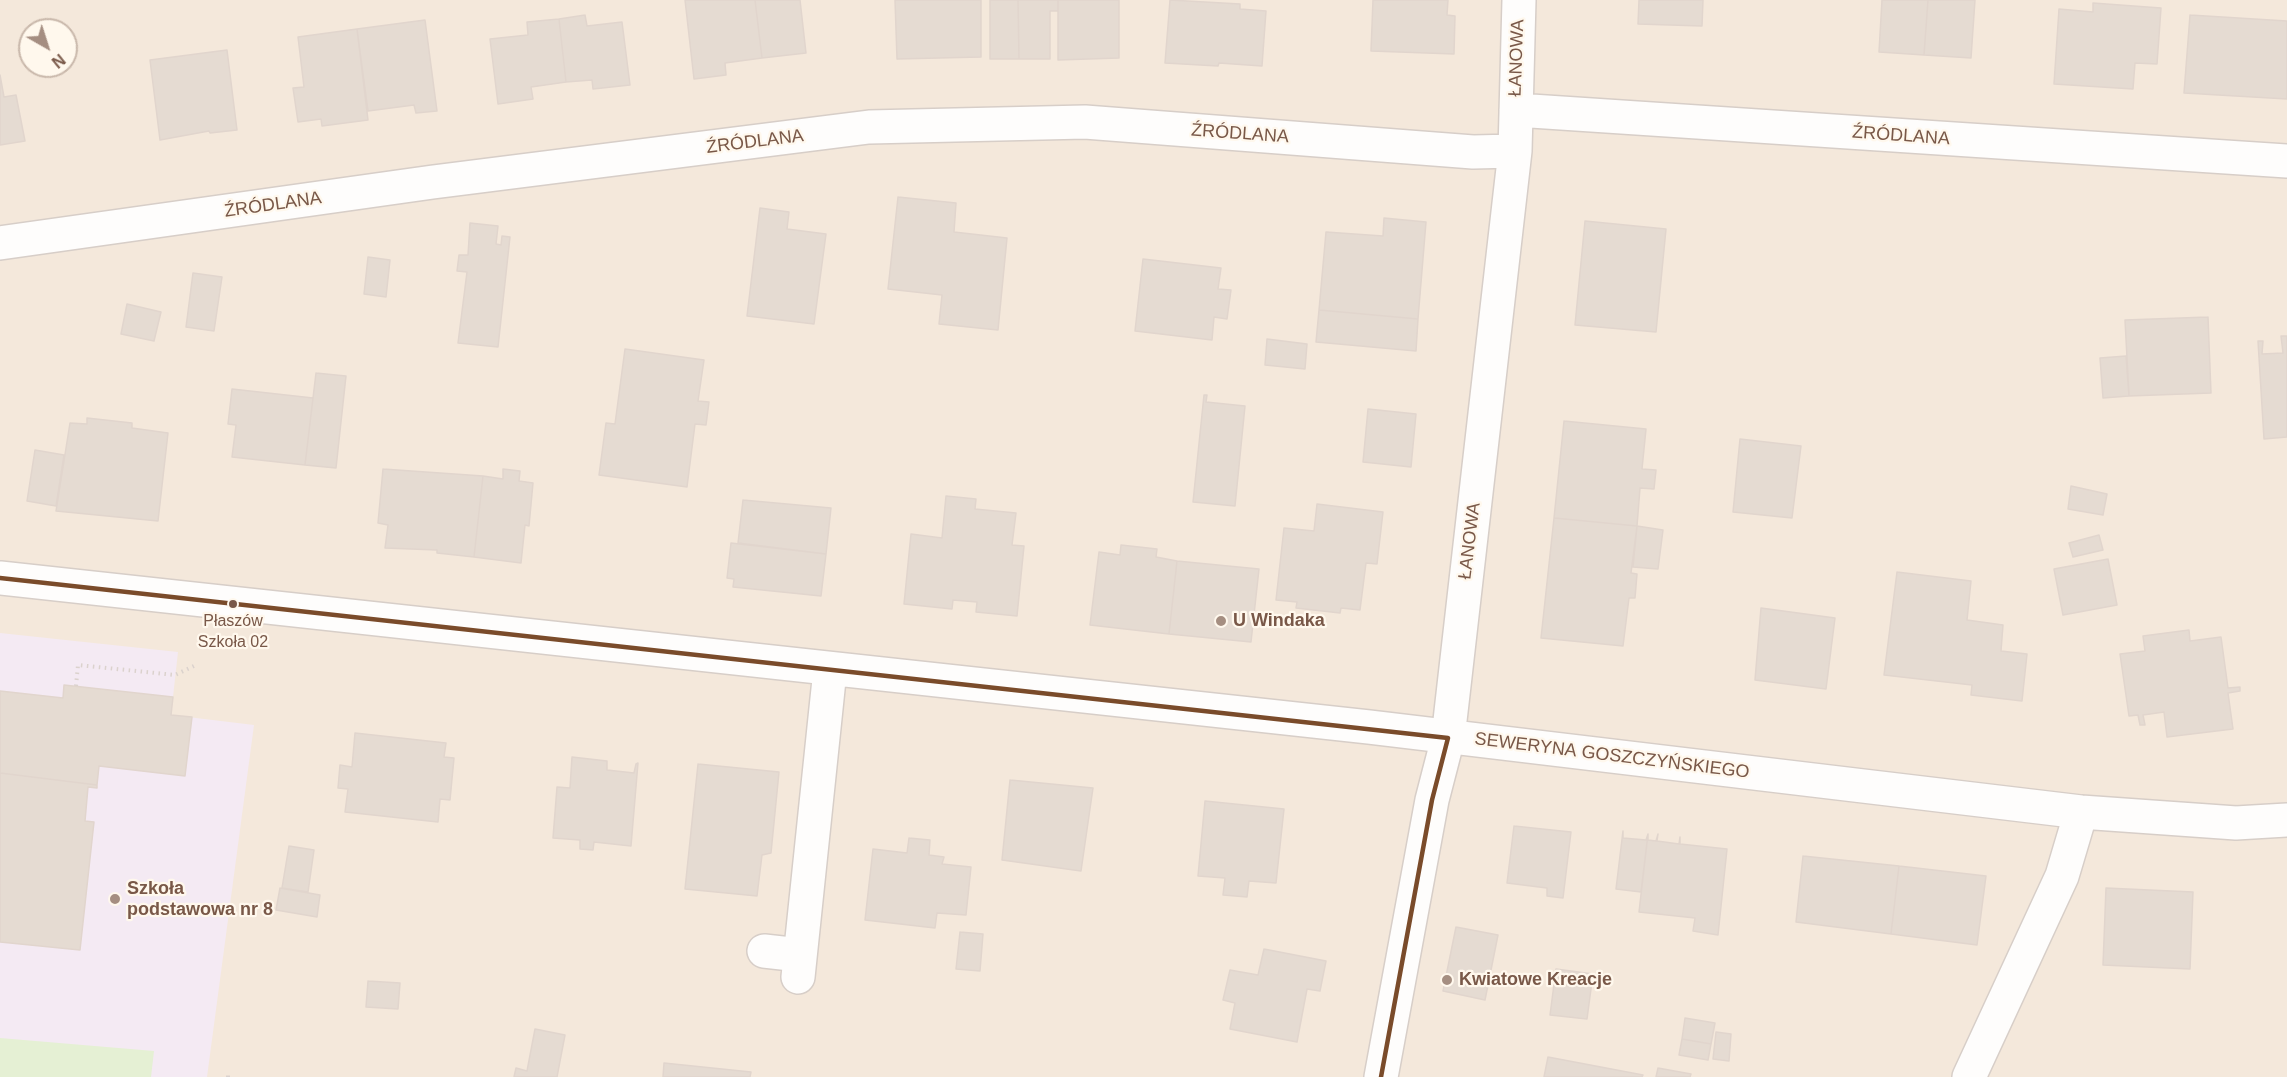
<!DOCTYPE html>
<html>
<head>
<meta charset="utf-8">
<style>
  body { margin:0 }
  #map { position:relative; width:2287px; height:1077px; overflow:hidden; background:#f8f3eb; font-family:Arial,sans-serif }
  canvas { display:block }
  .north { position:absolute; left:18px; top:18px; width:60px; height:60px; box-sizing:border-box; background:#fff8ed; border:2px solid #c9b8ab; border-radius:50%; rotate:141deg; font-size:16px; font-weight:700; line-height:24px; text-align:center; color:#795848 }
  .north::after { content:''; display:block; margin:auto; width:21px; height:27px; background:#a58e81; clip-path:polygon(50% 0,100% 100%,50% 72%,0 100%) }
</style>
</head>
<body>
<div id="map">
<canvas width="2287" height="1077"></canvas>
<div class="north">N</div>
</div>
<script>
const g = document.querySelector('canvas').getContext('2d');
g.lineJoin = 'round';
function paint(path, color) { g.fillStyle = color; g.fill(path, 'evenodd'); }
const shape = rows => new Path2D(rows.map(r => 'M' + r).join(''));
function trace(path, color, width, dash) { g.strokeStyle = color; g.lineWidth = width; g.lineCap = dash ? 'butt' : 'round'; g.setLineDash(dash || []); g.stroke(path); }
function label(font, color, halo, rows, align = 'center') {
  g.font = font + ' Arial,sans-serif'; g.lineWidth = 4.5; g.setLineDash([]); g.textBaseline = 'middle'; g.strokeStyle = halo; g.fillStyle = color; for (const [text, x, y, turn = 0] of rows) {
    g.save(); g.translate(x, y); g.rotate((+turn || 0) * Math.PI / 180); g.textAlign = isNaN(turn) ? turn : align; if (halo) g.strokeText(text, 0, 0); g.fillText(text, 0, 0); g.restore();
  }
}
paint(shape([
  [0,0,2287,0,2287,1077,0,1077],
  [30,30,66,30,66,66,30,66]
]), '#f4e8db');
paint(shape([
  [0,633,178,652,171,715,254,725,207,1077,0,1077]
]), '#f4eaf3');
paint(shape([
  [0,1038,154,1051,151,1077,0,1077]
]), '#e5f0d4');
const building = shape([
  [685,0,755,0,762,58,725,63,726,75,694,79,685,0],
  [755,0,800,0,806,53,762,58,755,0],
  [895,0,981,0,981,57,897,59,895,0],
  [990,0,1018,0,1019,59,990,59,990,0],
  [1018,0,1058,0,1058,11,1050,11,1050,59,1019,59,1018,0],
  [1058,0,1119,0,1119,58,1058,60,1058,0],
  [1170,0,1240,4,1240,9,1266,11,1262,66,1219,63,1218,66,1165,63,1170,0],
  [1373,0,1448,0,1447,15,1455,16,1454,54,1371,51,1373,0],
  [1639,0,1703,0,1702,26,1638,24,1639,0],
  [1882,0,1928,0,1924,55,1879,52,1882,0],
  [1928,0,1975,0,1971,58,1924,55,1928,0],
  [2093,3,2161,8,2157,64,2135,63,2133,89,2054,84,2059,9,2093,12,2093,3],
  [585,15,587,26,622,22,630,85,593,89,592,80,566,82,559,19,585,15],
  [2190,15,2287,21,2287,99,2184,93,2190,15],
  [559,19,566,82,531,87,533,99,498,104,490,39,528,35,527,22,559,19],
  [425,20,437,111,416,113,414,105,368,111,357,29,425,20],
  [357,29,368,120,322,126,321,119,298,122,293,88,304,87,298,37,357,29],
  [227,50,237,130,210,133,209,131,160,140,150,60,227,50],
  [0,75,4,97,16,95,25,141,0,145,0,75],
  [898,197,956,203,954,232,1007,238,998,330,939,324,942,295,888,289,898,197],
  [760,208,789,212,787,229,826,234,814,324,747,316,760,208],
  [1384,218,1426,222,1418,319,1319,310,1326,232,1383,236,1384,218],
  [1585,221,1666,229,1656,332,1575,325,1585,221],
  [470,223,498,226,496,244,501,245,502,236,510,237,498,347,458,343,467,272,457,271,459,255,468,255,470,223],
  [368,257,390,260,386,297,364,294,368,257],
  [1143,259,1221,268,1218,289,1231,290,1227,319,1214,317,1212,340,1135,331,1143,259],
  [193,273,222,277,214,331,186,327,193,273],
  [127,304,161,312,154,341,121,334,127,304],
  [1319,310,1418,319,1416,351,1316,342,1319,310],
  [2208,317,2211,393,2129,396,2125,320,2208,317],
  [2281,336,2287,336,2287,437,2264,439,2258,341,2263,341,2262,354,2283,353,2281,336],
  [1267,339,1307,344,1305,369,1265,365,1267,339],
  [625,349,704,360,698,401,709,402,706,425,695,424,687,487,599,475,606,423,615,424,625,349],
  [2126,356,2129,396,2103,398,2100,358,2126,356],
  [316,373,346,376,336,468,305,465,316,373],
  [232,389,313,398,305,465,232,457,236,425,228,424,232,389],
  [1204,395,1207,395,1206,402,1245,406,1235,506,1193,502,1204,395],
  [1368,409,1416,414,1411,467,1363,462,1368,409],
  [87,418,132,423,132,428,168,433,158,521,56,511,70,423,87,424,87,418],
  [1564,421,1646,429,1642,469,1656,470,1654,489,1640,488,1637,526,1554,518,1564,421],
  [1740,439,1801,446,1792,518,1733,512,1740,439],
  [35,450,64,455,56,506,27,501,35,450],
  [383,469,483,476,474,557,437,553,437,550,385,548,388,525,378,523,383,469],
  [503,469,520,471,519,481,533,483,529,526,525,525,521,563,474,557,483,476,503,479,503,469],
  [2071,486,2107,494,2103,515,2068,509,2071,486],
  [946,496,976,499,975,509,1016,513,1012,545,1024,546,1017,616,976,612,977,602,953,600,952,609,904,604,911,534,942,538,946,496],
  [743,500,831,508,826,554,738,543,743,500],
  [1317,504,1383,512,1377,564,1366,563,1360,610,1341,608,1340,613,1296,608,1297,602,1276,600,1284,528,1314,531,1317,504],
  [1554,518,1637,526,1631,573,1637,574,1635,598,1629,598,1623,646,1541,638,1554,518],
  [1637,526,1663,530,1658,569,1633,567,1637,526],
  [2099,535,2103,550,2073,557,2069,543,2099,535],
  [731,543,826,554,821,596,733,587,734,579,727,578,731,543],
  [1121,545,1157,549,1156,557,1177,561,1169,634,1090,625,1099,552,1120,555,1121,545],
  [2108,559,2117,605,2063,615,2054,569,2108,559],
  [1177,561,1259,569,1251,642,1169,634,1177,561],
  [1897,572,1971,581,1967,620,2003,625,2001,651,2027,654,2022,701,1971,695,1972,685,1884,675,1897,572],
  [1761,608,1835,618,1826,689,1755,680,1761,608],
  [2189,630,2190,641,2221,637,2228,688,2240,687,2240,691,2228,693,2233,729,2167,737,2164,712,2143,715,2145,725,2140,725,2138,715,2129,716,2120,654,2145,651,2143,636,2189,630],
  [64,685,173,697,171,715,192,717,185,776,99,766,97,785,0,773,0,691,63,698,64,685],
  [355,733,446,743,444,757,454,758,450,800,440,799,438,822,345,812,348,789,338,788,340,765,352,767,355,733],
  [572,757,607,761,607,770,634,773,636,764,638,763,631,846,594,842,593,850,580,849,580,840,553,838,557,787,570,788,572,757],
  [698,764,779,772,771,853,762,855,757,896,685,889,698,764],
  [0,773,97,785,97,788,88,787,85,821,94,822,80,950,0,942,0,773],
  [1010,780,1093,788,1081,871,1002,860,1010,780],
  [1205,801,1284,809,1276,883,1249,881,1247,897,1223,895,1225,878,1198,876,1205,801],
  [1514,826,1571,832,1563,898,1547,896,1547,888,1507,883,1514,826],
  [1623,831,1623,838,1646,840,1648,834,1641,892,1616,889,1623,831],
  [1648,834,1648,840,1656,841,1658,834,1657,841,1679,844,1680,837,1680,844,1727,849,1718,935,1693,931,1695,918,1639,912,1648,834],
  [909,838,930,840,929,855,944,857,942,864,971,867,966,915,937,913,935,928,865,920,873,849,907,853,909,838],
  [289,846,314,850,308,892,282,888,289,846],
  [1803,856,1899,866,1891,934,1796,922,1803,856],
  [1899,866,1986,876,1977,945,1891,934,1899,866],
  [280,888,320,895,317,917,276,910,280,888],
  [2106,888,2193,892,2190,969,2103,965,2106,888],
  [1456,927,1498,935,1485,1000,1443,991,1456,927],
  [960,932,983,934,980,971,956,969,960,932],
  [1264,949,1326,961,1320,991,1307,989,1297,1042,1230,1029,1235,1003,1223,1000,1230,970,1258,975,1264,949],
  [1556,969,1593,974,1587,1019,1550,1015,1556,969],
  [368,981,400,983,398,1009,366,1007,368,981],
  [1685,1018,1715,1023,1711,1044,1682,1039,1685,1018],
  [535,1029,565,1035,557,1077,514,1077,516,1068,527,1071,535,1029],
  [1716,1032,1731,1034,1729,1061,1713,1059,1716,1032],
  [1682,1039,1711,1044,1708,1060,1679,1055,1682,1039],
  [1548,1057,1643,1075,1642,1077,1544,1077,1548,1057],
  [664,1063,751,1072,750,1077,663,1077,664,1063],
  [1658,1068,1691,1074,1690,1077,1656,1077,1658,1068]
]);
paint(building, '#e5dbd2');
trace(building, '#e1d5cd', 1.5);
const minor = shape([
  [1516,110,2287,161],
  [0,243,433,182,869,127,1085,122,1473,152,1515,151],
  [0,578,1369,727,2081,812,2236,823,2287,820],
  [764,951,800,955],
  [798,977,830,670],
  [1381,1077,1432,800,1448,738,1515,151,1519,0],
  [1969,1077,2062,876,2081,812]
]);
trace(minor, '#d7cec8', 36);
trace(shape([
  [76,686,78,665,175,675,196,665],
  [228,1077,228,1074]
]), '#dbd2cd', 4, [1.5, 4.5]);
trace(minor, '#fefdfc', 33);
trace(shape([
  [0,578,1448,738,1432,800,1381,1077]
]), '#7a4b2a', 4.5);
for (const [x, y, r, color] of [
  [233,604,5,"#795848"],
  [1221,621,6,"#a58e81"],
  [115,899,6,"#a58e81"],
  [1447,980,6,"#a58e81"]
]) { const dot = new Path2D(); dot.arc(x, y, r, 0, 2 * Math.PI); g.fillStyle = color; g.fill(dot); trace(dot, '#fff8ed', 2); }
label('16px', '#795848', '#fff8ed', [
  ["Płaszów",233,622],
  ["Szkoła 02",233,643]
]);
label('18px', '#795848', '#fff8ed', [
  ["ŁANOWA",1517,58,-88],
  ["ŹRÓDLANA",1240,134,4],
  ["ŹRÓDLANA",1901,136,4],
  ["ŹRÓDLANA",755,142,-7],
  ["ŹRÓDLANA",273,205,-8],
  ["ŁANOWA",1470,541,-83],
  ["SEWERYNA GOSZCZYŃSKIEGO",1612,756,7]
]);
label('bold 18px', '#795848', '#fff8ed', [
  ["U Windaka",1233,621],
  ["Szkoła",127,889],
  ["podstawowa nr 8",127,910],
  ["Kwiatowe Kreacje",1459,980]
], 'left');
</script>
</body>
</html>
